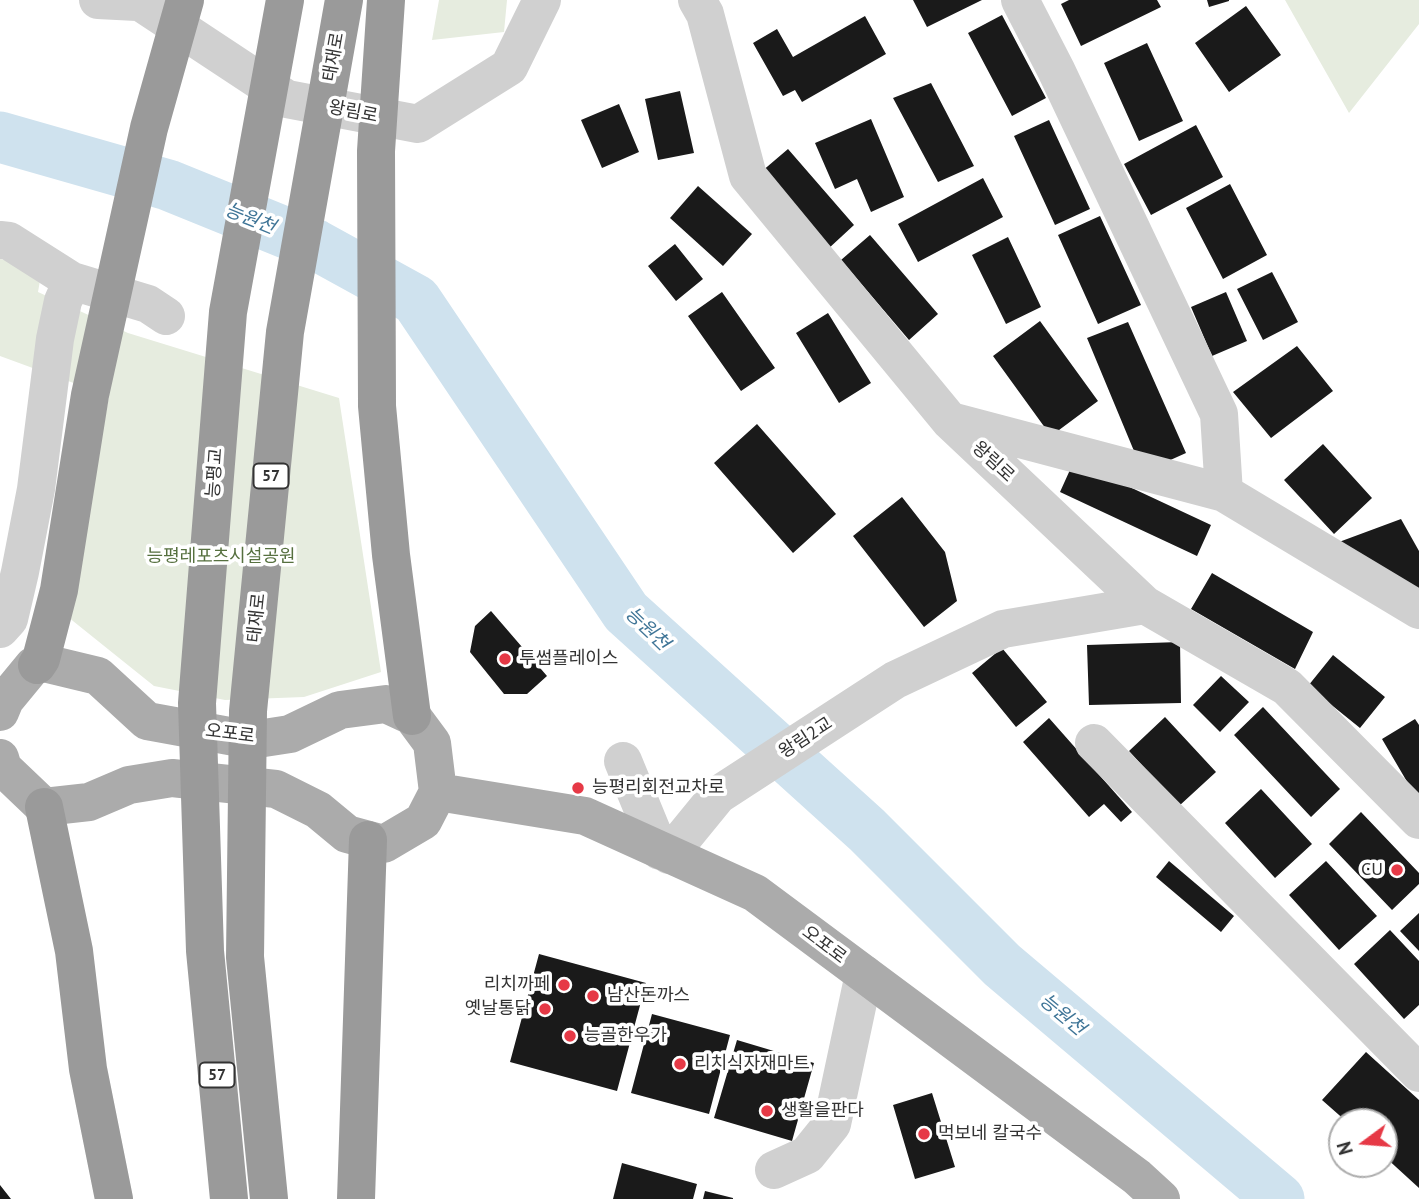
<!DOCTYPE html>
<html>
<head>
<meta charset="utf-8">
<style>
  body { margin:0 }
  #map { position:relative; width:1419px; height:1199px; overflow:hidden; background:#fff; font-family:"PT Sans",sans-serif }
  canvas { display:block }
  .north { position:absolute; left:1328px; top:1108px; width:70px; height:70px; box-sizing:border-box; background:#fff; border:2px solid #adadad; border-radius:50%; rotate:254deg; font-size:19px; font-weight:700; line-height:28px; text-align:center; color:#333 }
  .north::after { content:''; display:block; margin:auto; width:24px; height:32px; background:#e63946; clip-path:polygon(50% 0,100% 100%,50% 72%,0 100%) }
</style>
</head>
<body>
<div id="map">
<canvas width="1419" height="1199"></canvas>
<div class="north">N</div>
</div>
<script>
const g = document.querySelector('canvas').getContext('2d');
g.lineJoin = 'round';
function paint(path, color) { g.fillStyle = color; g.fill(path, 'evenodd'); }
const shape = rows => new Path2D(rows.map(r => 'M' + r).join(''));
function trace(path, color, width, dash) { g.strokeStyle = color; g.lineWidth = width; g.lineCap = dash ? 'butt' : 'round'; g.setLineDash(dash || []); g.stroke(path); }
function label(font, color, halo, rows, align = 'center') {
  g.font = font + ' "PT Sans","Noto Sans KR",sans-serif'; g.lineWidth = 7; g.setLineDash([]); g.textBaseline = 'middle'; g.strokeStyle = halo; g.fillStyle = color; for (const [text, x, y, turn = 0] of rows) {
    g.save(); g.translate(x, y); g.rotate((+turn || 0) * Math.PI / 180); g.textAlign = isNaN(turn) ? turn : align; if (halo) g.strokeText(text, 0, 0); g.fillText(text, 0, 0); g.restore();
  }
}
paint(shape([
  [439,0,507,0,504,32,432,40],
  [1285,0,1419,0,1419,24,1349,113],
  [0,259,42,269,38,292,128,333,339,398,381,672,304,697,225,700,154,686,68,617,109,396,0,356]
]), '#e6ecdf');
trace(shape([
  [0,137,168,185,316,245,416,300,626,612,867,830,1002,965,1279,1199]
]), '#cfe2ee', 51);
paint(shape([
  [913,0,982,0,927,27],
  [1069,0,1157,0,1161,7,1081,46,1061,4],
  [1207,0,1229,0,1229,1,1209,7],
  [1246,6,1281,55,1229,92,1195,43],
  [1002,15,1046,98,1012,116,968,33],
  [865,16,886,54,802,102,795,90,783,96,753,43,777,29,793,57],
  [1147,43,1183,121,1139,141,1104,63],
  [931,83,974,166,938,182,893,98],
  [680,91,694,153,658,160,645,99],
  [619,104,639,152,602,168,581,120],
  [871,119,904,197,871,212,857,179,835,189,815,143],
  [1049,120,1090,209,1055,225,1014,136],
  [1196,125,1223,177,1151,215,1124,164],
  [788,149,854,225,828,249,761,172],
  [983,178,1003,217,918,262,898,224],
  [1230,184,1267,255,1223,279,1186,208],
  [698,186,752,234,723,266,670,218],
  [1100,216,1141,305,1098,324,1058,235],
  [870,235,938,314,909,340,841,260],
  [1008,237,1041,307,1006,324,972,255],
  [675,244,703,279,676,301,648,266],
  [1272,272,1298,322,1263,340,1237,289],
  [722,292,775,368,741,391,688,316],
  [1226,292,1247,341,1212,356,1191,307],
  [828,313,871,383,839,403,796,333],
  [1040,321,1098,401,1051,436,993,356],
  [1128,322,1186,453,1157,466,1134,451,1087,338],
  [1297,346,1333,391,1271,438,1233,392],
  [757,424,836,514,793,553,714,463],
  [1323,444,1372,498,1334,534,1284,480],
  [1074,461,1211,525,1197,556,1060,492],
  [902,497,945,552,957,601,924,627,853,536],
  [1401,519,1419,551,1419,596,1339,542],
  [1212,573,1313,632,1295,669,1191,609],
  [491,611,547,676,527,694,504,694,470,652,475,626],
  [1180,642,1181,703,1089,705,1087,645],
  [1002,648,1047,702,1016,727,972,673],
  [1333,655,1385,697,1360,728,1308,686],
  [1221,676,1249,702,1220,732,1193,705],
  [1263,707,1340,789,1311,817,1234,735],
  [1165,717,1216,772,1179,806,1129,751],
  [1049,718,1132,812,1121,822,1104,804,1089,817,1023,742],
  [1415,719,1419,725,1419,795,1416,797,1382,739],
  [1261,789,1312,844,1275,878,1225,823],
  [1361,812,1419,873,1419,884,1392,910,1329,844],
  [1169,861,1234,916,1221,932,1156,877],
  [1326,861,1377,916,1339,950,1289,895],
  [1419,913,1419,951,1400,931],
  [1390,930,1419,961,1419,1005,1404,1019,1354,964],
  [539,954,646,983,617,1091,510,1062],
  [652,1014,730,1035,709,1114,631,1093],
  [737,1040,814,1063,792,1141,714,1118],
  [1366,1052,1419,1100,1419,1188,1384,1156,1384,1122,1347,1122,1322,1100],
  [932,1093,955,1167,915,1179,893,1105],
  [622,1163,697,1184,693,1199,613,1199],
  [0,1185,11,1199,0,1199],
  [705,1191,733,1198,733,1199,703,1199]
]), '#1a1a1a');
trace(shape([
  [98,0,137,2],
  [137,0,287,99,418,124,509,67,542,0],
  [697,0,705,14,748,176,950,421,1145,605,1287,687,1419,820],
  [1020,0,1056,70,1219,414,1224,493],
  [0,240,9,241,72,281],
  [955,422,1224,493,1419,610],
  [0,629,9,619,20,572,36,489,55,339,63,301,72,281,148,304,166,316],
  [1094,743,1419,1073],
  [623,761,660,851],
  [669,855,718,795,895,680,1003,629,1145,605],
  [774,1170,807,1155,832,1124,864,974]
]), '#d0d0d0', 38);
trace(shape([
  [0,712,5,700,33,666,44,663,98,676,147,721,251,740,290,734,340,710,386,704,412,716,432,743,438,792,423,821,384,844,347,834,318,810,276,789,172,778,129,785,89,802,44,807,3,768,0,758],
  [438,792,585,816,755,893,1137,1177,1161,1199]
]), '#ababab', 38);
trace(shape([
  [386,0,376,151,377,406,391,555,412,716],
  [37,665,41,659,59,590,90,395,149,128,185,0],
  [44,807,74,951,88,1069,114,1199],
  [229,1199,205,951,197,703,228,312,285,0],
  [269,1199,245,957,248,711,285,332,344,0],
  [356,1199,368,840]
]), '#9a9a9a', 38);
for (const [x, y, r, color] of [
  [505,659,7,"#e63946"],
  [578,788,7,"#e63946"],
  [1397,870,7,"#e63946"],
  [564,985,7,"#e63946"],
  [593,996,7,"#e63946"],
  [545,1009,7,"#e63946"],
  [570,1036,7,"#e63946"],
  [680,1064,7,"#e63946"],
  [767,1111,7,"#e63946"],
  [924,1134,7,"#e63946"]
]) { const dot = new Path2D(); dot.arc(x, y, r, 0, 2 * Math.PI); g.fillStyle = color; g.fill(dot); trace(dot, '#fff', 2.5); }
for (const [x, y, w] of [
  [271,476,35],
  [217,1075,35]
]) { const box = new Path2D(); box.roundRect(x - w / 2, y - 12.5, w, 25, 5); g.fillStyle = '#fff'; g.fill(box); trace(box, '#333', 2); }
label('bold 16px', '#333', null, [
  ["57",271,476],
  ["57",217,1075]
]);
label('18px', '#333', '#fff', [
  ["태재로",334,57,-80],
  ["왕림로",353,112,11],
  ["왕림로",993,462,43],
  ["능평교",215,473,-86],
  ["태재로",257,618,-84],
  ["오포로",230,734,7],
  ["왕림2교",806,738,-33],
  ["오포로",824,945,37]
]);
label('18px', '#56703f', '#fff', [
  ["능평레포츠시설공원",221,557]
]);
label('18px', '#333', '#fff', [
  ["투썸플레이스",519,659],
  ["능평리회전교차로",592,788],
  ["CU",1383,870,"right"],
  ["리치까페",550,985,"right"],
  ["남산돈까스",607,996],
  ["옛날통닭",531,1009,"right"],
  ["능골한우가",584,1036],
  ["리치식자재마트",694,1064],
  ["생활을판다",781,1111],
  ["먹보네 칼국수",938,1134]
], 'left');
label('italic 19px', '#3f7597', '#fff', [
  ["능원천",250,219,22],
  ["능원천",647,629,44],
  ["능원천",1062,1015,40]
]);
</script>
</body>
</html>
